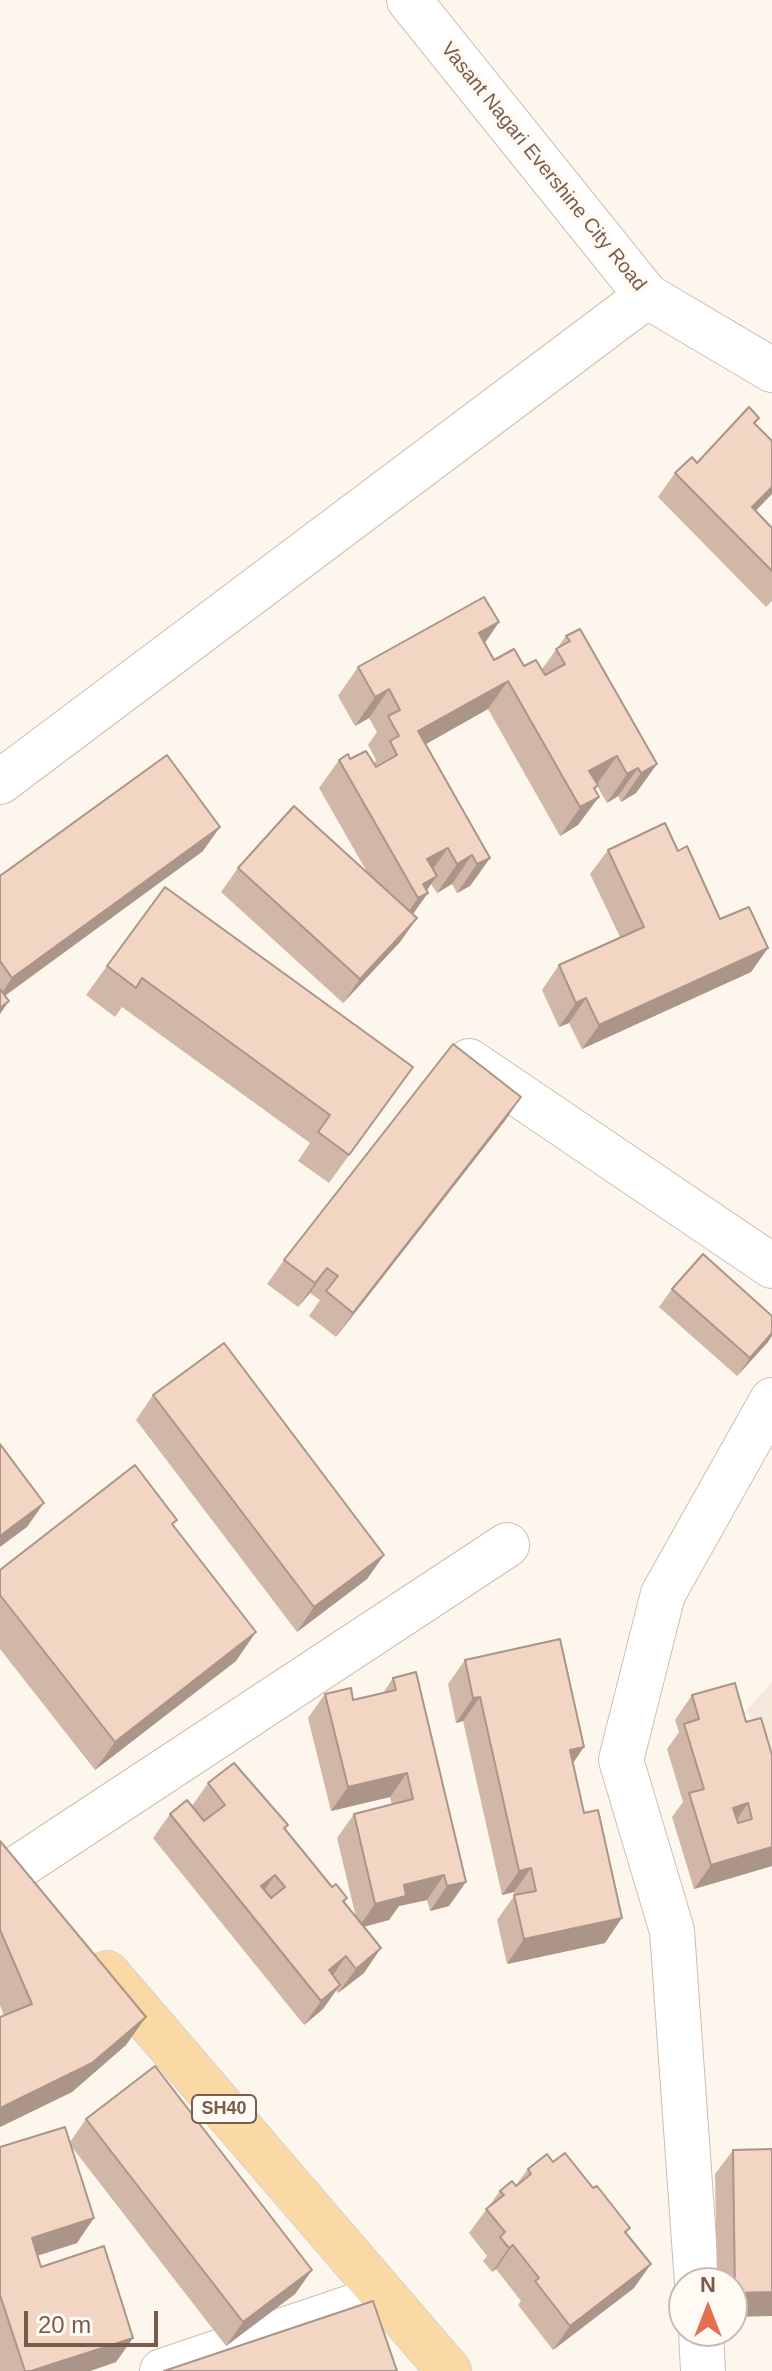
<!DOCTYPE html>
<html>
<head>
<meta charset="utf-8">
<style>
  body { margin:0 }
  #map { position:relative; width:772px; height:2371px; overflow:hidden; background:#fdf6ec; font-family:Helvetica,sans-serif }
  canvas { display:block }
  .north { position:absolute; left:668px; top:2267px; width:80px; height:80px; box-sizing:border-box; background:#fffaf3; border:2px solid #cabbb1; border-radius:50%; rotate:0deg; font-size:22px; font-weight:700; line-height:32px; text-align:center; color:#7a5c4d }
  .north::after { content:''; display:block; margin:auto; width:28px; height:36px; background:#e76f51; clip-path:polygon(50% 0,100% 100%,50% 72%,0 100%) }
  .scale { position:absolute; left:24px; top:2311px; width:134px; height:36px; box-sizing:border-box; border:4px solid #7a5c4d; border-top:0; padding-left:10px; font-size:24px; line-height:28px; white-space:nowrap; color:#7a5c4d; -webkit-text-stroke:6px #fffaf3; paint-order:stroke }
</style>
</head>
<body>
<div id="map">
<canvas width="772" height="2371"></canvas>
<div class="north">N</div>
<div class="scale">20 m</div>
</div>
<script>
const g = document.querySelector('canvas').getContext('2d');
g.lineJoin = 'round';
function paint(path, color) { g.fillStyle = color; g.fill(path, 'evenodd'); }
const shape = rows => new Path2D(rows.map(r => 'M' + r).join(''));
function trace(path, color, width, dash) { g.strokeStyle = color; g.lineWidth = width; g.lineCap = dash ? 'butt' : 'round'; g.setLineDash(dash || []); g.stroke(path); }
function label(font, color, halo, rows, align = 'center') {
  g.font = font + ' Helvetica,sans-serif'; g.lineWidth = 8; g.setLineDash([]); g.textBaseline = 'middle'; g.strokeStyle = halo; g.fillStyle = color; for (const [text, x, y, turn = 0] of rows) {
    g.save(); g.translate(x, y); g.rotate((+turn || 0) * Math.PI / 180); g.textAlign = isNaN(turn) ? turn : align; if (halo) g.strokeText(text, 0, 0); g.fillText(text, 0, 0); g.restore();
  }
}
paint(shape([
  [772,1682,772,1767,747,1710]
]), '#f5e8da');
const minor = shape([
  [409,0,647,296,772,370],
  [0,782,647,296],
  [469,1061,772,1266],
  [17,1868,507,1545],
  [697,2283,672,1931,621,1760,663,1594,772,1400],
  [701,2331,703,2371],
  [162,2371,384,2296]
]);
const major = shape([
  [107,1973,449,2371]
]);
trace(minor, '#d1beb0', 46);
trace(major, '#dad1cd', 46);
trace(minor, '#fff', 44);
trace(major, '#fbd9a5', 44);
paint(shape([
  [759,418,755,424,755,511,771,527,772,526,772,601,766,607,658,497,675,473,697,463],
  [499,622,485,643,494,660,524,666,542,669,566,636,657,764,636,793,621,802,618,796,607,803,597,786,578,825,560,836,488,709,425,744,490,858,470,886,457,893,452,884,437,893,431,884,413,914,417,918,400,942,343,1003,221,892,238,868,367,872,319,788,339,760,350,759,374,764,376,760,368,745,377,732,369,718,355,726,338,696,358,667],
  [608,850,678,851,720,919,768,948,751,972,582,1049,569,1023,559,1027,542,990,559,965,620,937,590,874],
  [203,851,5,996,0,1014,0,876],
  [107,966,413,1067,329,1183,298,1161,310,1143,122,1007,115,1017,86,995],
  [521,1097,504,1122,336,1337,309,1316,320,1300,310,1293,298,1307,267,1284,284,1260],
  [672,1289,768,1342,737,1376,659,1307],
  [153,1395,384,1555,367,1579,297,1632,136,1420],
  [173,1526,236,1661,95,1770,0,1649,0,1570],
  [465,1660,573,1763,605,1943,507,1964,497,1920,514,1896,514,1892,502,1895,463,1721,456,1723,448,1684],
  [416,1672,449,1906,430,1911,427,1900,399,1906,389,1920,364,1927,364,1973,338,1993,336,1990,323,2009,304,2025,153,1838,170,1814,192,1806,208,1783,285,1830,332,1887,347,1898,344,1903,356,1917,337,1838,354,1814,392,1805,390,1797,331,1811,308,1718,325,1694,353,1700,383,1693,393,1678],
  [735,1683,772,1866,694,1889,672,1817,683,1802,667,1749,679,1732,675,1720,692,1695],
  [0,1841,126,2045,72,2092,0,2127,0,2017,4,2016,0,2005],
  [86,2119,312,2270,295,2294,226,2346,71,2146,77,2243,38,2255,41,2267,133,2338,116,2362,90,2371,0,2371,0,2147,70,2142],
  [772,2149,732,2317,732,2283,717,2283,715,2174,733,2150],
  [553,2162,593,2188,630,2228,626,2233,634,2288,553,2350,518,2305,521,2301,496,2269,492,2272,483,2261,487,2256,469,2233,500,2191,516,2185,528,2169]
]), '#d1b7a8');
paint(shape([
  [772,487,772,494,735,532,752,507],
  [499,622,479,651,479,633],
  [508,681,488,709,398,760,418,731],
  [389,689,369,718,355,726,375,697],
  [617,756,597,784,589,771],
  [657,764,636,793,621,802,641,773],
  [638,768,618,796,607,803,627,774],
  [598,785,584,805,599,797,578,825,560,836,594,788],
  [220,827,203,851,0,999,0,996,12,978],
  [448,848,427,877,427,859],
  [472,855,452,884,437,893,457,864],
  [490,858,470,886,457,893,477,864],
  [437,876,423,895,428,893,408,921,398,927,418,898,423,884],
  [417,918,400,942,343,1003,360,979],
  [768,948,751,972,582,1049,599,1025],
  [586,998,569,1023,559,1027,576,1003],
  [9,1001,0,1014,0,1008],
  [521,1097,504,1122,336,1337,353,1313],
  [327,1268,310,1293,298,1307,315,1283],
  [772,1333,772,1336,768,1342,737,1376,750,1358],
  [44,1503,27,1527,0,1547,0,1536],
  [384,1555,367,1579,297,1632,314,1607],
  [256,1632,236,1661,95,1770,115,1742],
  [480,1697,463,1721,456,1723,473,1698],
  [584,1747,567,1772,570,1750],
  [407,1773,390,1797,331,1811,348,1787],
  [748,1803,731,1828,733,1808],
  [772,1847,772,1866,694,1889,711,1865],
  [531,1868,514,1892,502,1895,519,1871],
  [275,1875,258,1899,261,1886],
  [444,1875,427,1900,399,1906,389,1920,358,1928,375,1904,404,1885],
  [466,1882,449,1906,430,1911,447,1886],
  [622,1918,605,1943,507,1964,524,1939],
  [381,1948,364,1973,338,1993,356,1969],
  [346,1956,329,1981,329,1970],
  [340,1985,323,2009,304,2025,321,2001],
  [146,2017,126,2045,72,2092,0,2127,0,2108],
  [94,2218,77,2243,15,2263,32,2238],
  [513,2245,496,2269,492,2272,509,2248],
  [651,2264,634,2288,553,2350,570,2326],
  [312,2270,295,2294,226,2346,243,2322],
  [772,2292,772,2316,732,2317,732,2296,735,2293],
  [133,2338,116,2362,90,2371,31,2371]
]), '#aa9588');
const building = shape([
  [749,407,759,418,754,423,772,441,772,487,752,507,772,528,772,571,675,473,692,457,697,463,749,407],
  [484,597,499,622,479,633,494,660,514,649,524,666,536,660,545,675,565,664,556,649,570,641,566,636,580,629,657,764,641,773,638,768,627,774,617,756,589,771,598,785,594,788,599,797,580,807,508,681,418,731,490,858,477,864,472,855,457,864,448,848,427,859,437,876,423,884,428,893,418,898,339,760,348,754,350,759,366,751,376,767,397,755,390,741,399,736,388,716,400,710,389,689,375,697,358,667,484,597],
  [167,755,220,827,12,978,0,961,0,876,167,755],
  [294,806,417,918,360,979,238,868,294,806],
  [665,823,678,851,687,846,720,919,749,907,768,948,599,1025,586,998,576,1003,559,965,644,927,608,850,665,823],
  [165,887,413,1067,349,1155,318,1132,330,1115,142,978,136,988,107,966,165,887],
  [0,989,9,1001,0,1008,0,989],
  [453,1044,521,1097,353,1313,326,1291,338,1276,327,1268,315,1283,284,1260,453,1044],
  [703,1254,772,1316,772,1333,750,1358,672,1289,703,1254],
  [224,1343,384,1555,314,1607,153,1395,224,1343],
  [0,1444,44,1503,0,1536,0,1444],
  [135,1465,177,1520,172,1524,256,1632,115,1742,0,1595,0,1570,135,1465],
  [560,1639,584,1747,570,1750,584,1813,598,1810,622,1918,524,1939,514,1895,536,1891,531,1868,519,1871,480,1697,473,1698,465,1660,560,1639],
  [416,1672,466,1882,447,1886,444,1875,404,1885,406,1896,375,1904,354,1814,413,1799,407,1773,348,1787,325,1694,351,1688,353,1700,396,1690,393,1678,416,1672],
  [735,1683,746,1722,761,1718,772,1755,772,1847,711,1865,689,1793,704,1789,684,1724,699,1719,692,1695,735,1683],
  [748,1803,752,1819,738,1823,733,1808,748,1803],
  [234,1763,288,1825,284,1828,332,1887,336,1884,347,1898,343,1901,381,1948,356,1969,346,1956,329,1970,340,1985,321,2001,170,1814,187,1800,204,1821,225,1805,208,1783,234,1763],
  [275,1875,285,1887,271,1898,261,1886,275,1875],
  [0,1841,146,2017,92,2063,0,2108,0,2017,32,2004,0,1930,0,1841],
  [155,2066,312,2270,243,2322,86,2119,155,2066],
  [65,2127,94,2218,32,2238,41,2267,104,2246,133,2338,31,2371,25,2371,0,2295,0,2147,65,2127],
  [772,2149,772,2292,735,2293,733,2150,772,2149],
  [565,2153,593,2188,597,2186,630,2228,625,2232,651,2264,570,2326,535,2281,539,2278,513,2245,509,2248,500,2237,505,2232,486,2209,504,2195,500,2191,512,2181,516,2186,531,2174,528,2169,547,2154,553,2162,565,2153],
  [373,2301,397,2371,164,2371,373,2301]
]);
paint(building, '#f3d5c3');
trace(building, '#aa9588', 2);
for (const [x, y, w] of [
  [224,2109,64]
]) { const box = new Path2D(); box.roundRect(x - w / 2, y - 14, w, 28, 6); g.fillStyle = '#fffaf3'; g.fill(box); trace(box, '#7a5c4d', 2); }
label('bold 18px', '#7a5c4d', null, [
  ["SH40",224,2109]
]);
label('20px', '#7a5c4d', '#fffaf3', [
  ["Vasant Nagari Evershine City Road",543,167,51]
]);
</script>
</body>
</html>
